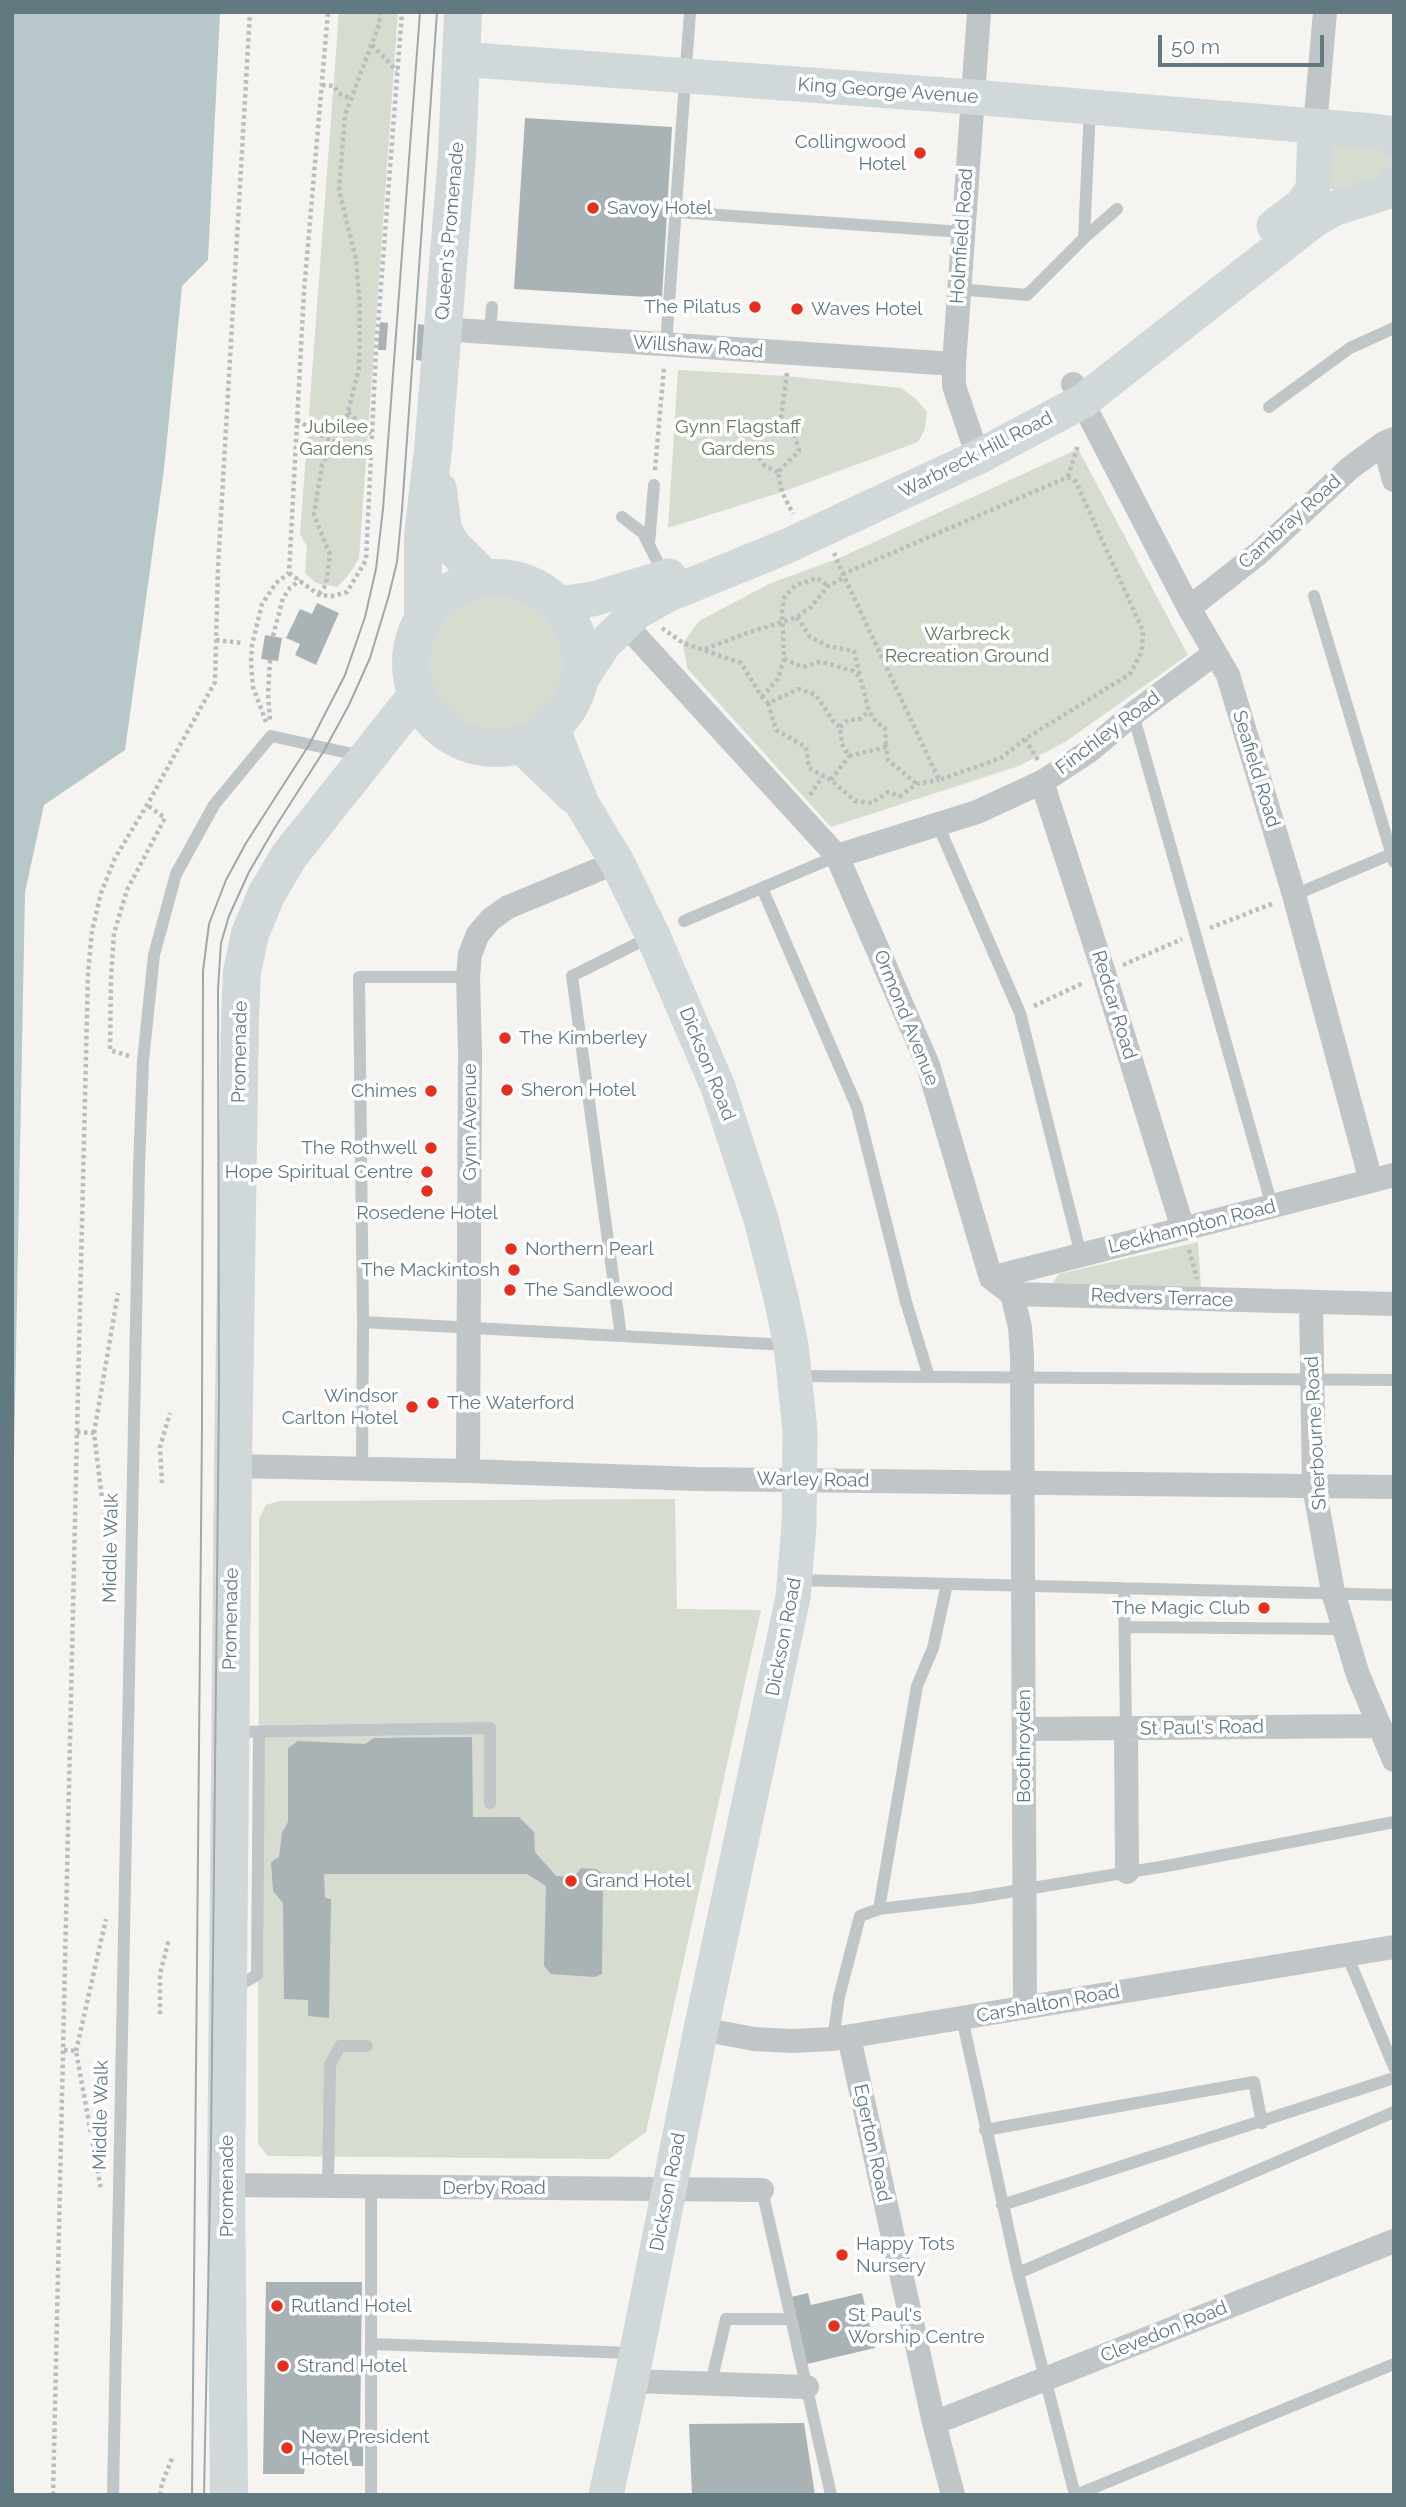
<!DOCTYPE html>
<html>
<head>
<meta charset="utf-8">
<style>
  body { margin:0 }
  #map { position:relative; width:1406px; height:2507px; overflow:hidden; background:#f5f4f0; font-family:Raleway,sans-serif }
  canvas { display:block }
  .frame { position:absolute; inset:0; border:14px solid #637982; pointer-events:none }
  .scale { position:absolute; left:1158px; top:35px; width:166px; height:32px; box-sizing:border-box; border:4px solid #637982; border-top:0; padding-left:9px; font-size:21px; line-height:24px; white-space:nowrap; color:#637982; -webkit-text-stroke:5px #fff; paint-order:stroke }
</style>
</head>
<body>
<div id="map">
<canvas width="1406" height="2507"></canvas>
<div class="frame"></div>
<div class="scale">50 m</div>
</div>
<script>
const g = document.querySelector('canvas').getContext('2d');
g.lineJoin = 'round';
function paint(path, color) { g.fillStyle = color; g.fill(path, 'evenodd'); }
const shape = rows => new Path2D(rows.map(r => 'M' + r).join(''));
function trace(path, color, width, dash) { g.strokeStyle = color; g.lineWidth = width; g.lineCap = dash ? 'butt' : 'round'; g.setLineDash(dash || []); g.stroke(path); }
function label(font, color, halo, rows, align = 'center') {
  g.font = font + ' Raleway,sans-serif'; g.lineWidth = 7; g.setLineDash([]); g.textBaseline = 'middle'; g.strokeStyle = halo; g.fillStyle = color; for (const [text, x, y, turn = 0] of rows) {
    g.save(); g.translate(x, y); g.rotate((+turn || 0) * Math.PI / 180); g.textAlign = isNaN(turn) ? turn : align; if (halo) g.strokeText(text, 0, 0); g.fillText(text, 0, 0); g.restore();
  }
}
paint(shape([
  [339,12,398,12,359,559,347,577,337,587,316,583,305,573,307,547,300,534],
  [1315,127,1394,133,1394,189,1338,194,1323,182],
  [678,370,786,376,901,388,915,398,927,412,925,429,918,442,782,492,668,528],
  [1078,449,1188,655,1065,742,1019,766,831,827,687,668,683,643,699,621,771,583,837,559],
  '426 662a70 70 0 1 1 140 0a70 70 0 1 1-140 0Z',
  [1198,1242,1201,1288,1053,1283,1059,1274],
  [675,1499,677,1609,761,1610,646,2132,609,2159,268,2156,258,2144,259,1519,266,1505,279,1501]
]), '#d7dcd1');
paint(shape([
  [12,12,220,13,208,260,182,286,164,469,125,750,44,805,25,892,12,1558]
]), '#b8c7c9');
paint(shape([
  [525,118,672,127,662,298,514,289],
  [380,322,388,323,386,350,378,350],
  [418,324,425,325,423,361,416,360],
  [317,603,339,613,316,665,295,655,300,644,286,638,300,609,312,614],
  [265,635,282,638,278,661,261,659],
  [472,1737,473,1817,519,1817,534,1832,535,1852,556,1876,574,1877,581,1868,596,1869,603,1874,602,1974,595,1977,551,1974,544,1966,546,1886,527,1874,324,1874,325,1898,331,1899,329,2018,308,2016,308,2000,284,1999,283,1903,273,1891,271,1862,279,1857,282,1833,288,1822,288,1748,298,1741,365,1744,374,1738],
  [266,2282,362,2282,360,2440,363,2440,363,2466,305,2466,304,2474,263,2474],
  [808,2293,811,2305,862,2293,875,2348,807,2364,791,2297],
  [804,2423,815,2495,692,2495,689,2424]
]), '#a9b3b6');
trace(shape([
  [372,45,397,71],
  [322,85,334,86,338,93,351,99],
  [787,373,780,426,795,436,799,451,778,472,782,492,793,514],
  [348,412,372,435],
  [297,420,334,443],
  [655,470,664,367],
  [778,472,765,466,757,455,756,443,759,431,769,424,780,426],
  [1068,477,1078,445],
  [834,553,843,574,939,780,1001,758,1025,739,1130,674,1142,651,1143,631,1076,482,1068,477,843,574],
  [289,573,319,595,332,596,347,592,366,560,376,351,402,12],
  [319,594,326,585,330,555,314,515,322,465,346,420,359,368,360,308,356,259,339,190,345,115,379,25,380,12],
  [797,617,810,637,828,646,854,651,860,676],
  [662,628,683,643,741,663,762,697,768,703,799,689,816,695,833,721,840,727,842,744,849,756,886,747,888,760,917,784],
  [273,636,283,598,290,588,300,580],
  [216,640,242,643],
  [705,649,747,633,795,618,811,607,828,586,845,577],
  [784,659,803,667,819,662,829,664,853,671,860,677,869,711,876,722,885,728,886,747],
  [270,660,268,694,270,721],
  [762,697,778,679,784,659,782,609,785,596,796,585,817,578,828,586],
  [768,703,776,730,806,747,809,768,831,780,855,801,872,803,888,792,900,796,917,784,939,780],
  [266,722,253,687,251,663,252,645,262,604,276,583,289,573,304,291,328,12],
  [840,727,848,720,860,719,869,711],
  [1025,739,1038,760],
  [831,780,849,756],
  [810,795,823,776],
  [1210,928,1274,903],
  [1123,965,1182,939],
  [1034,1006,1083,983],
  [129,1056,110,1050,111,978,114,933,127,890,165,818,147,805],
  [1189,1250,1197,1279],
  [77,1432,94,1433,112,1580],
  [94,1433,118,1293],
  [162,1483,160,1447,170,1413],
  [160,2014,160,1974,169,1939],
  [64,2050,76,2051,101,2189],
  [76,2051,106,1919],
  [53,2495,77,1432,88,972,92,931,101,893,115,858,147,805,215,682,218,567,250,12],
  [160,2495,162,2483,173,2456]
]), '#babdbe', 4.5, [3.5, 3.5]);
trace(shape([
  [676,212,962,232],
  [1084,238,1117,209],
  [958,289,1027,295,1084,238,1090,108],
  [490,332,492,307],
  [666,345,690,12],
  [1269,407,1350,348,1394,328],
  [622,517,643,533,664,575],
  [649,544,654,485],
  [1314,596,1394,862],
  [1133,714,1272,1206],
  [938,825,1020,1013,1081,1255],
  [762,888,857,1107,906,1302,929,1377],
  [1294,895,1394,853],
  [684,921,837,856],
  [363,1322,787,1345],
  [621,1336,572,976,652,936],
  [795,1376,1394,1380],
  [362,1469,363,1322,359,977,468,977],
  [796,1580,1394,1595],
  [1124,1588,1126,1729],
  [1126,1627,1343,1629],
  [234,1732,490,1728,490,1803],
  [879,1909,917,1686,933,1648,947,1584],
  [1347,1955,1394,2067],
  [234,1988,257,1975,259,1733],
  [962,2018,1018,2273,1075,2495],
  [833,2039,839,1997,860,1916,879,1909,972,1898,1172,1865,1394,1822],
  [985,2130,1254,2082,1262,2123],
  [328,2185,330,2065,340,2046,367,2046],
  [371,2187,371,2495],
  [762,2190,831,2495],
  [1002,2205,1394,2078],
  [1018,2273,1394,2112],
  [371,2344,633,2353],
  [711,2383,726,2319,791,2319],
  [113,2495,139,1168,143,1061,154,955,176,874,214,805,271,736,362,756],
  [1076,2495,1394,2364]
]), '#c0c5c7', 12);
trace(shape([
  [1315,127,1325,12],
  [442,329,954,364],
  [1073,384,1189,608,1228,675,1294,895,1371,1181],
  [1384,443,1394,480],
  [978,457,954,386,954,364,979,12],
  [1189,608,1259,553,1350,468,1384,443,1394,439],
  [624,623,837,856,928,1065,991,1278,1012,1294,1020,1327,1022,1357,1025,2007],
  [1042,782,1104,973,1183,1229],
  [837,856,977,812,1042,782,1088,752,1133,714,1214,654],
  [991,1278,1394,1175],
  [1012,1294,1394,1304],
  [1311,1303,1314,1486,1333,1592,1358,1675,1394,1760],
  [233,1466,468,1471,696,1479,1394,1487],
  [468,1471,470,1050,468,977,470,954,478,934,491,919,508,907,617,862],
  [1024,1729,1380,1726],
  [1126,1729,1127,1872],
  [701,2029,754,2039,793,2041,833,2039,1394,1947],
  [849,2037,934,2423,953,2495],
  [226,2185,762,2190],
  [631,2381,807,2387],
  [934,2423,1394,2241]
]), '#c0c5c7', 24);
trace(shape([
  [460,59,972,97,1373,131,1387,133,1394,140],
  [1274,226,1302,205,1313,189,1315,127],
  [558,604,593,599,669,576],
  [580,681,604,644,637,612,667,595,785,547,978,457,1083,401,1313,221,1333,209,1386,192,1394,184],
  [552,727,582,804,617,862,653,936,718,1087,761,1219,781,1298,791,1345,800,1431,799,1526,793,1597,701,2029,631,2381,606,2495],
  [520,745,574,797]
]), '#d1d8da', 35);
trace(shape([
  [438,490,443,530,452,546,484,578],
  '411 663a85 85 0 1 1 170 0a85 85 0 1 1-170 0Z',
  [423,618,423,535,433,450,457,155,463,12],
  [229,2495,226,2185,233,1466,240,1018,242,972,250,934,267,893,289,856,417,695]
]), '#d1d8da', 38);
trace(shape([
  [192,2495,202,1425,203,971,209,924,226,880,246,843,309,745,345,675,365,617,376,569,383,509,420,12],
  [204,2495,211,2144,219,1395,218,989,221,943,229,916,249,872,274,829,325,749,349,705,370,658,389,595,397,562,402,510,437,12]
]), '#9ea7ab', 2);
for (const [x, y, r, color] of [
  [920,153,7,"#e72f1e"],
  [593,208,7,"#e72f1e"],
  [755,307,7,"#e72f1e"],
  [797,309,7,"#e72f1e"],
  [505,1038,7,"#e72f1e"],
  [507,1090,7,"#e72f1e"],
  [431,1091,7,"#e72f1e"],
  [431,1148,7,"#e72f1e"],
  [427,1172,7,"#e72f1e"],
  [427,1191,7,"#e72f1e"],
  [511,1249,7,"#e72f1e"],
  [514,1270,7,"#e72f1e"],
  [510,1290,7,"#e72f1e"],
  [433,1403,7,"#e72f1e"],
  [412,1407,7,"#e72f1e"],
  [1264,1608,7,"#e72f1e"],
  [571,1881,7,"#e72f1e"],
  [842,2255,7,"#e72f1e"],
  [277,2306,7,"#e72f1e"],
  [834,2326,7,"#e72f1e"],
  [283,2366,7,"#e72f1e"],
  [287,2448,7,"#e72f1e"]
]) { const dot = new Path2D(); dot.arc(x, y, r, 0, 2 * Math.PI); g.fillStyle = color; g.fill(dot); trace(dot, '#fff', 2.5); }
label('19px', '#637982', '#fff', [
  ["King George Avenue",888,91,4],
  ["Queen's Promenade",450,231,-85],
  ["Holmfield Road",962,236,-86],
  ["Willshaw Road",698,347,4],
  ["Warbreck Hill Road",976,455,-27],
  ["Cambray Road",1290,522,-42],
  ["Finchley Road",1108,733,-37],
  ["Seafield Road",1256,769,73],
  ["Redcar Road",1114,1005,73],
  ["Ormond Avenue",906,1018,68],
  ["Promenade",240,1052,-89],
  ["Dickson Road",707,1064,68],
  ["Gynn Avenue",470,1122,-90],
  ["Leckhampton Road",1192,1227,-14],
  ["Redvers Terrace",1162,1298,2],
  ["Sherbourne Road",1316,1433,-93],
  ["Warley Road",813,1480,1],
  ["Middle Walk",111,1548,-89],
  ["Promenade",231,1619,-89],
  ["Dickson Road",784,1637,-79],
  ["St Paul's Road",1202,1728,-1],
  ["Boothroyden",1024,1746,-90],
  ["Carshalton Road",1048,2004,-10],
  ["Middle Walk",101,2115,-89],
  ["Egerton Road",872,2143,78],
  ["Promenade",227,2186,-90],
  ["Derby Road",494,2188],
  ["Dickson Road",668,2192,-79],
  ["Clevedon Road",1164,2332,-22]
]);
label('19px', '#637982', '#fff', [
  ["Collingwood",906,142,"right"],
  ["Hotel",906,164,"right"],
  ["Savoy Hotel",607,208],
  ["The Pilatus",741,307,"right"],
  ["Waves Hotel",811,309],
  ["The Kimberley",519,1038],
  ["Sheron Hotel",521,1090],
  ["Chimes",417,1091,"right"],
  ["The Rothwell",417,1148,"right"],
  ["Hope Spiritual Centre",413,1172,"right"],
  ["Rosedene Hotel",427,1213,"center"],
  ["Northern Pearl",525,1249],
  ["The Mackintosh",500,1270,"right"],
  ["The Sandlewood",524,1290],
  ["Windsor",398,1396,"right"],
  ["Carlton Hotel",398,1418,"right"],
  ["The Waterford",447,1403],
  ["The Magic Club",1250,1608,"right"],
  ["Grand Hotel",585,1881],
  ["Happy Tots",856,2244],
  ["Nursery",856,2266],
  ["Rutland Hotel",291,2306],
  ["St Paul's",848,2315],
  ["Worship Centre",848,2337],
  ["Strand Hotel",297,2366],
  ["New President",301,2437],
  ["Hotel",301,2459]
], 'left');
label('19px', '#6a7962', '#fff', [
  ["Jubilee",336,427],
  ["Gardens",336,449],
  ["Gynn Flagstaff",738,427],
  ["Gardens",738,449],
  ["Warbreck",967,634],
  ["Recreation Ground",967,656]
]);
</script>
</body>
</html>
